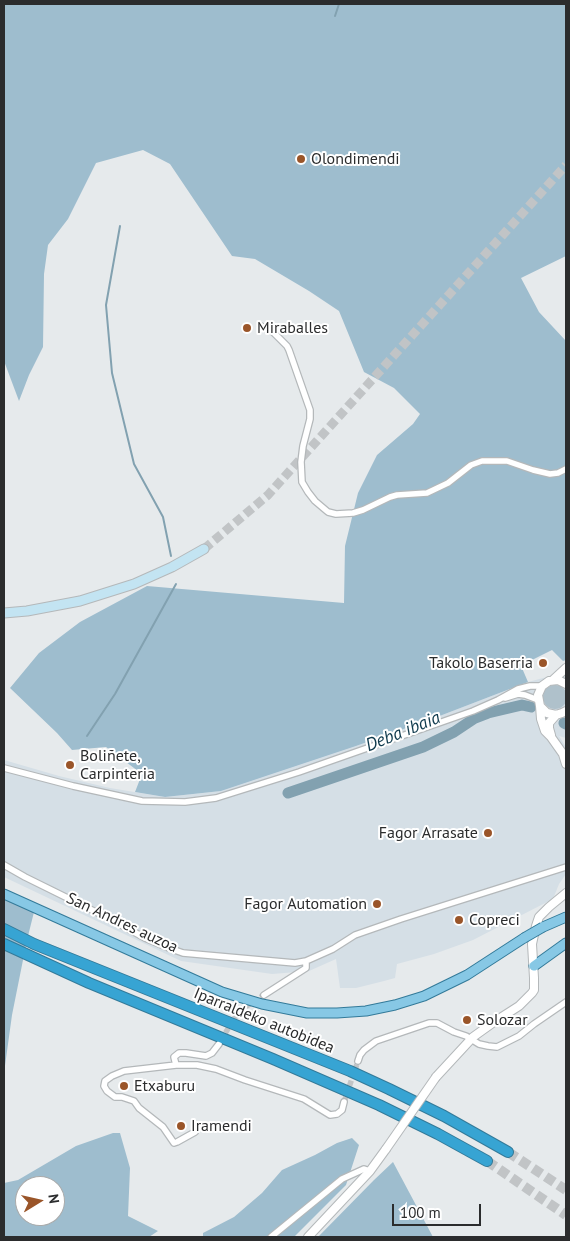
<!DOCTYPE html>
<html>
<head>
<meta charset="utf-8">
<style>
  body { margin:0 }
  #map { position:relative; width:570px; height:1241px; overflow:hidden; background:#e6eaec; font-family:"PT Sans",sans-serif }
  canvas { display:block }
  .frame { position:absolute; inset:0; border:5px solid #2b2c2d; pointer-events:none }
  .north { position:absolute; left:15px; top:1176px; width:50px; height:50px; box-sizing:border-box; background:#fff; border:1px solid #aaabab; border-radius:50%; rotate:81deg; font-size:14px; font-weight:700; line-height:20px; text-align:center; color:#2b2c2d }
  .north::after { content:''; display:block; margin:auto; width:18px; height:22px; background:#9a5529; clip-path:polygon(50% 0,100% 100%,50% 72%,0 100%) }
  .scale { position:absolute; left:392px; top:1204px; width:89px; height:22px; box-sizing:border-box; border:2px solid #2b2c2d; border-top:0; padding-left:6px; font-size:15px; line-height:18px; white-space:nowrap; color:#2b2c2d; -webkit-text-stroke:4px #fff; paint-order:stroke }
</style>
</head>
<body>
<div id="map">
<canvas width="570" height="1241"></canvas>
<div class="frame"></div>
<div class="north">N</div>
<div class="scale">100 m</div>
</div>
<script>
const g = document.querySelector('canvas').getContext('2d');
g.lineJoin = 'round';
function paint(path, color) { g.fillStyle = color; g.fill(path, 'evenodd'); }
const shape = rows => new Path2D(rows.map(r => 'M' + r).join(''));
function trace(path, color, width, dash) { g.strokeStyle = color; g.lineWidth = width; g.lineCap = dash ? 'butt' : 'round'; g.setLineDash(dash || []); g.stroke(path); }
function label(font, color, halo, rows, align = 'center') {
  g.font = font + ' "PT Sans",sans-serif'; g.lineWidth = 4; g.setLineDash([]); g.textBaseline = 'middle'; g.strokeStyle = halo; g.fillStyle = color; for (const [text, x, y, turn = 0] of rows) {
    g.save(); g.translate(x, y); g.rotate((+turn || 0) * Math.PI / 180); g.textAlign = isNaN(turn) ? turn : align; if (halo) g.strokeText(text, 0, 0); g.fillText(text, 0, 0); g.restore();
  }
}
paint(shape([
  [566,672,566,738,559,736,566,747,566,874,559,884,553,899,473,940,434,954,397,964,395,978,384,981,356,988,340,988,336,959,309,971,272,974,181,961,4,877,4,760,59,776,110,788,165,797,221,791,356,746,437,717,528,682]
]), '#d5dfe6');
paint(shape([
  '543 697a12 12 0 1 1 24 0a12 12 0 1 1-24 0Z'
]), '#afc1cb');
paint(shape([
  [4,4,566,4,566,256,521,278,539,312,566,341,566,660,563,661,552,650,532,660,522,668,528,682,437,717,356,746,221,791,165,797,135,792,142,774,106,747,72,750,57,733,10,688,39,653,80,622,147,586,344,603,345,546,358,493,377,455,413,424,420,414,394,388,364,372,339,311,309,291,255,259,232,256,170,164,143,150,96,163,68,219,48,245,44,274,43,347,29,375,19,401,4,361],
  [4,896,36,904,27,940,12,1015,4,1073],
  [113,1133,120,1133,130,1168,128,1216,158,1231,149,1237,4,1237,4,1183,18,1180,76,1146],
  [25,1186,55,1186,55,1216,25,1216],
  [352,1138,359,1145,346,1185,294,1237,203,1237,203,1233,234,1217,262,1193,282,1170,315,1155,337,1143],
  [393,1162,433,1237,318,1237,374,1180]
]), '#9ebdce');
trace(shape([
  [335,16,339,4],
  [120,226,106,305,112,373,134,464,163,517,171,556],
  [87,736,115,694,176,584]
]), '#82a1b0', 2);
trace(shape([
  [564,723,566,724],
  [288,793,423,747,454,732,475,718,488,713,522,705,531,707]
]), '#82a1b0', 11);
trace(shape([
  [221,1040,239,1011,264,995],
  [344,1102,358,1061]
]), '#c1c4c6', 5.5, [5.5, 3]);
trace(shape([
  [204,549,268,495,566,165]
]), '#c1c4c6', 9, [9, 4.5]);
trace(shape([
  [508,1152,566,1190],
  [487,1161,566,1215]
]), '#c1c4c6', 10, [10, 5]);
const minor = shape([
  [261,326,273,332,287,346,289,350,310,410,310,419,303,446,301,462,302,482,308,492,315,501,328,512,336,514,353,513,363,510,390,497,397,495,427,493,448,483,471,465,482,461,507,461,533,470,550,474,558,473,566,469],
  [505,698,518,694,525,695,538,700],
  [4,768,73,786,142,801,185,802,216,798,299,772,433,725,473,711,498,700,518,689,530,686,542,686],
  [4,865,25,877,110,919,145,938,169,948,183,953,295,963,306,961,333,949,355,935,401,919,566,867],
  [264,995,306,968,306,961],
  [358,1061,360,1055,364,1050,376,1041,429,1023,437,1023,454,1032,466,1036,479,1044,488,1046,497,1047,519,1036,534,1024,566,1002],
  [176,1065,197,1065,216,1069,245,1080,304,1099,330,1115,337,1114,342,1110,344,1102],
  [195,1132,177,1142,174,1143,163,1127,139,1108,134,1101,122,1097,115,1097,107,1091,104,1086,105,1081,112,1076,124,1071,176,1065,174,1057,179,1053,186,1053,206,1056,212,1053,219,1044],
  [271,1237,342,1179,364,1169,370,1171]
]);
const tertiary = shape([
  [553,680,566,668],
  [566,684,558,680,549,681,542,686,538,695,540,706,547,713,556,715,562,713,566,711],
  [540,706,541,719,545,731,551,737,563,754,566,764],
  [551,735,549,728,549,723,556,715],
  [436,1077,473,1037,494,1022,519,1006,532,993,534,990,534,978,532,944,536,926,539,917,549,907,566,893],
  [308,1237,370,1171,386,1149]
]);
const secondary = shape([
  [4,613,27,611,80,601,134,584,172,567,204,549]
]);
const primary = shape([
  [4,894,222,992,262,1004,307,1013,337,1013,366,1011,395,1005,424,996,467,975,524,938],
  [543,927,566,917],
  [534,966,566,943]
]);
const motorway = shape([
  [4,929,34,944,350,1071,389,1089,444,1116,508,1152],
  [4,944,89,983,273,1059,379,1105,438,1134,487,1161]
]);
trace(minor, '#b4b8ba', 8);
trace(tertiary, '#b4b8ba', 10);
trace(secondary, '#b4b8ba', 11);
trace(primary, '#337a99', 11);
trace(motorway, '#337a99', 12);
trace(minor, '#fff', 5.5);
trace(tertiary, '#fff', 8);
trace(secondary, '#c3e4f2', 9);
trace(primary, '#87c8e5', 9);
trace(motorway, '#37a4d3', 10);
const tertiaryBridge = shape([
  [386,1149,436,1077]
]);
const primaryBridge = shape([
  [524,938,543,927]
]);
trace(tertiaryBridge, '#b4b8ba', 10, []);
trace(primaryBridge, '#337a99', 11, []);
trace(tertiaryBridge, '#fff', 8);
trace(primaryBridge, '#87c8e5', 9);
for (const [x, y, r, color] of [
  [301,159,5,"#9a5529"],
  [247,328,5,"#9a5529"],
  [543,663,5,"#9a5529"],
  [70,765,5,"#9a5529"],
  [488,833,5,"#9a5529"],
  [377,904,5,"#9a5529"],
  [459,920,5,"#9a5529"],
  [467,1020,5,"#9a5529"],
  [124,1086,5,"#9a5529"],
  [181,1126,5,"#9a5529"]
]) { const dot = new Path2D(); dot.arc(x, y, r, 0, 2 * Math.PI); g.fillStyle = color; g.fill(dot); trace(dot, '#fff', 2); }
label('16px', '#2b2c2d', '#fff', [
  ["Olondimendi",311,159],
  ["Miraballes",257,328],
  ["Takolo Baserria",533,663,"right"],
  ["Boliñete,",80,756],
  ["Carpinteria",80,774],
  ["Fagor Arrasate",478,833,"right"],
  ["Fagor Automation",367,904,"right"],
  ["Copreci",469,920],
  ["Solozar",477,1020],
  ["Etxaburu",134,1086],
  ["Iramendi",191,1126]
], 'left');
label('16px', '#2b2c2d', '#fff', [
  ["San Andres auzoa",122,923,25],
  ["Iparraldeko autobidea",264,1021,22]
]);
label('italic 18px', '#0f3a4d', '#fff', [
  ["Deba ibaia",403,732,-22]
]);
</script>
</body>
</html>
